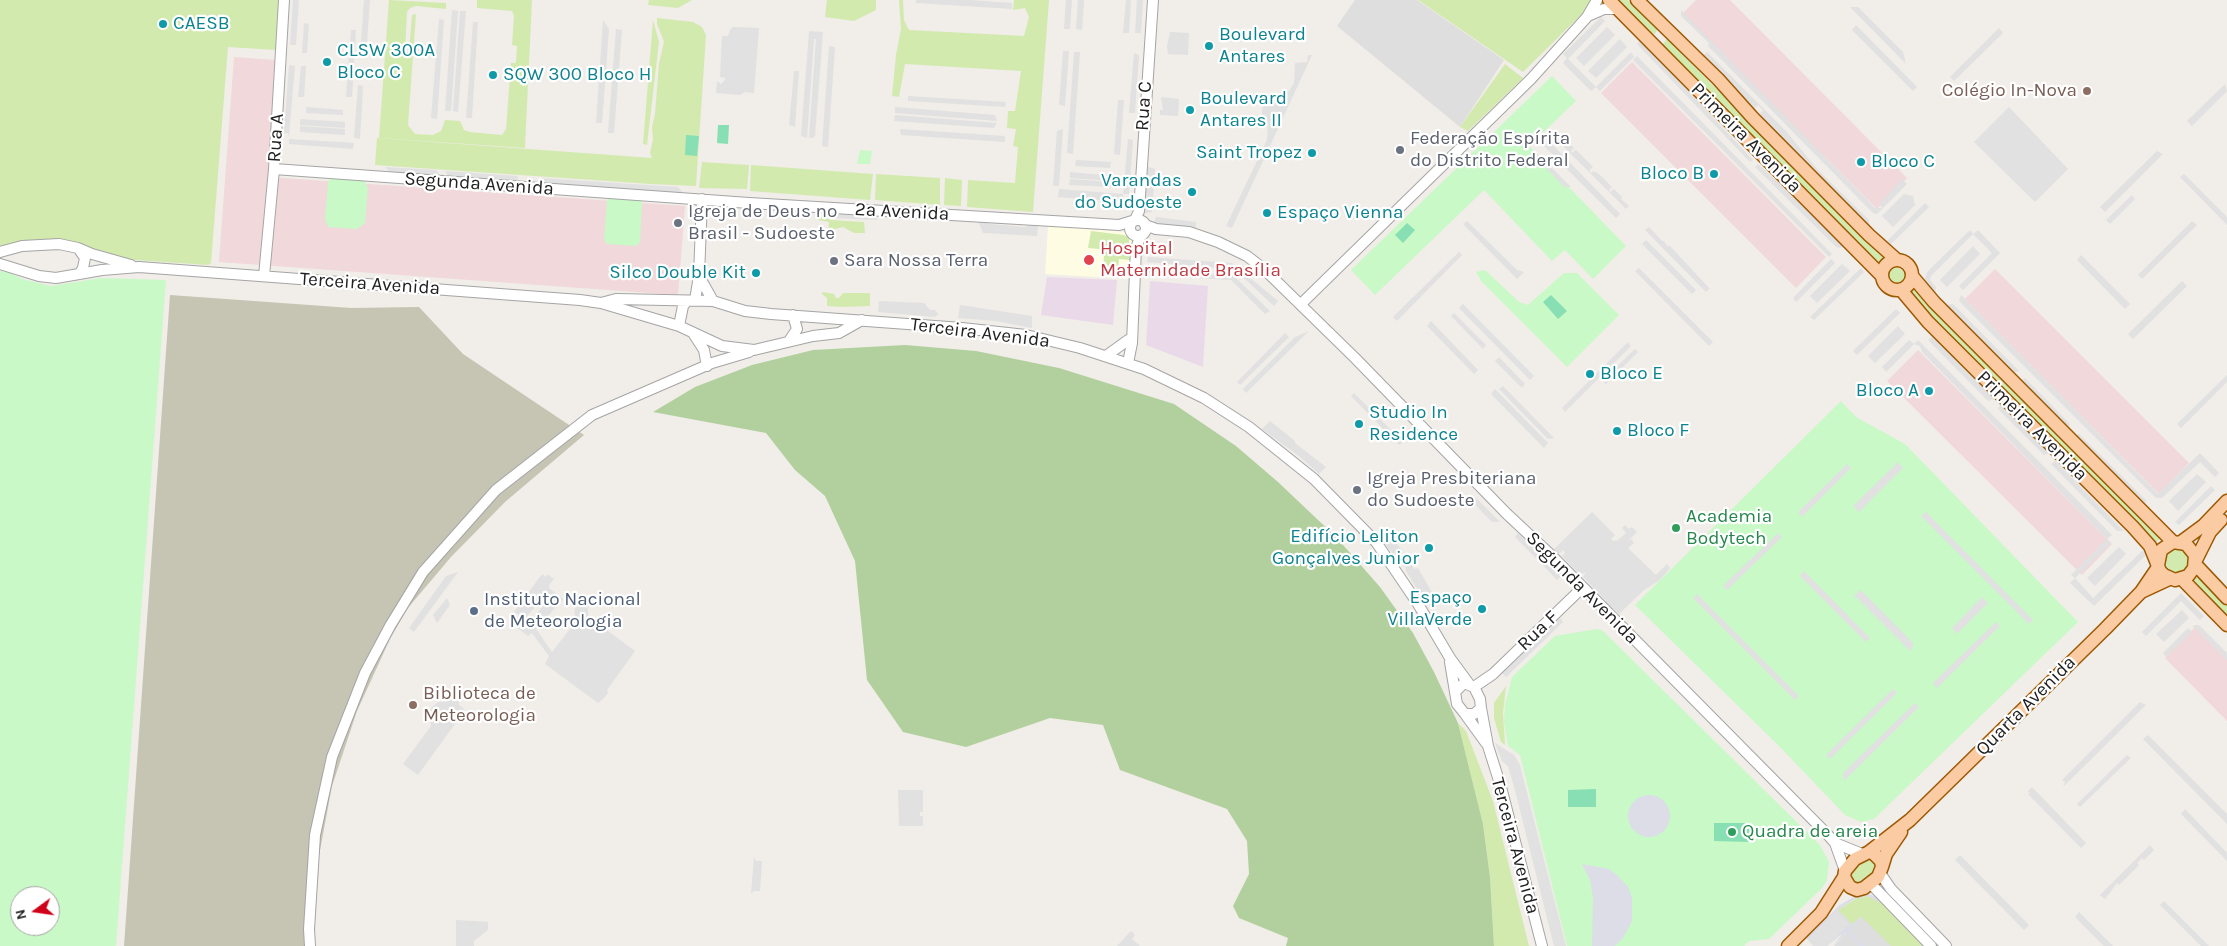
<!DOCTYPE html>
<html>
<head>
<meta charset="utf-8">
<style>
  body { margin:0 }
  #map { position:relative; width:2227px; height:946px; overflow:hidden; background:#f1ede8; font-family:Karla,sans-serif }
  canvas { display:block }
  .north { position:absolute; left:10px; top:886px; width:50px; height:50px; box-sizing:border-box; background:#fff; border:1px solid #a6a6a6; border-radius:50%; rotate:256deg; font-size:14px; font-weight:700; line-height:20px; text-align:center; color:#212121 }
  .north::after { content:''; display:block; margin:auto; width:18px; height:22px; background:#d0021a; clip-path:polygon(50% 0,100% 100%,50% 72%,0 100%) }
</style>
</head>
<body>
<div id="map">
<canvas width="2227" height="946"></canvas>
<div class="north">N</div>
</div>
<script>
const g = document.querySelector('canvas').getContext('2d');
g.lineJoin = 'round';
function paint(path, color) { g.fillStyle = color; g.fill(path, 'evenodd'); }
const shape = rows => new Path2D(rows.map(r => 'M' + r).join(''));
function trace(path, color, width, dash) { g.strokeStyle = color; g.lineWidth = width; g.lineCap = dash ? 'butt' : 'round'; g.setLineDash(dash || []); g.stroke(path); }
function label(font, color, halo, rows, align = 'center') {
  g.font = font + ' Karla,sans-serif'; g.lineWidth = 4.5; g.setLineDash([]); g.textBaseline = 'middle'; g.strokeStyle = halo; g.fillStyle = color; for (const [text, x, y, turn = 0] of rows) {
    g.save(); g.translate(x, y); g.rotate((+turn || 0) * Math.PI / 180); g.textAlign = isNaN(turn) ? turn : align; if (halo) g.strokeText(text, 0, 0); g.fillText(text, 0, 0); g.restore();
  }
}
paint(shape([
  [1355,0,1417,0,1504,60,1460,127,1337,26],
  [1864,915,1896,946,1834,946]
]), '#dfdede');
paint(shape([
  [1696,0,1730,0,1907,178,1877,209,1682,14],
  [234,57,276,60,268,177,685,206,678,295,219,262],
  [1632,62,1826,257,1796,288,1601,93],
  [1995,269,2189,463,2159,494,1965,299],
  [1918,350,2112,544,2082,575,1887,381],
  [2195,627,2227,659,2227,721,2165,658]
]), '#f1d8da');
paint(shape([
  [1047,277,1117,280,1113,325,1041,315],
  [1150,281,1208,286,1203,367,1146,345]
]), '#eadae9');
paint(shape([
  [1048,226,1126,232,1131,236,1134,246,1131,279,1045,274]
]), '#fffce4');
paint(shape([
  [170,295,351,308,419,307,463,354,584,435,505,502,451,557,407,609,390,639,357,711,332,786,315,877,315,946,124,946]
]), '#c6c4b3');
paint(shape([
  [0,0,280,0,276,50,228,47,211,263,208,265,121,259,58,240,33,241,0,249],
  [389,0,446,3,446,9,416,6,410,8,407,12,405,52,409,52,412,15,416,14,408,125,415,134,433,135,441,131,445,120,460,121,464,130,470,132,502,135,506,129,511,63,516,63,517,46,512,45,514,16,512,11,477,8,477,0,532,0,525,148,379,138],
  [649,0,692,0,678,8,648,5],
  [827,0,876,0,876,10,854,21,825,17],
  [899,0,903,0,904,20,909,30,1024,36,1029,17,1025,8,1013,10,1014,0,1049,0,1033,212,967,207,968,180,1015,183,1018,147,1013,146,1016,129,1007,128,1008,111,1015,111,1021,71,905,64,899,97,892,96,896,55,901,29],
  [1418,0,1592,0,1594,2,1523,72],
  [1616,0,1628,0,1657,29,1656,33,1653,34],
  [657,18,693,22,702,27,706,35,696,186,651,184,375,165,377,138,652,158,650,153,653,139,652,127,655,114,659,63,664,42,657,24],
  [653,20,659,42,647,145,643,144],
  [1667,39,1886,260,1879,267,1660,47],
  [1505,64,1523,78,1468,131,1460,127],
  [702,162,749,165,747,189,699,188],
  [751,165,873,174,870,200,750,191],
  [876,174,940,178,940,205,875,200],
  [945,178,962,180,961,206,944,205],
  [819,215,825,215,830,220,864,222,865,233,854,233,843,227,828,231,829,222,818,220],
  [1091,231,1124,235,1129,238,1130,260,1119,259,1118,273,1103,272,1104,255,1099,249,1088,248],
  '1885 277a10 10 0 1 1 20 0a10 10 0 1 1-20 0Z',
  [1912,286,2160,538,2154,545,1904,293],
  [823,292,834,294,836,298,839,298,843,293,870,293,870,306,842,307,827,306,827,298,822,294],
  [2166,546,2179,547,2189,557,2191,562,2184,575,2173,573,2164,564],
  [2198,576,2227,604,2227,619,2191,583],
  [1506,686,1503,713,1505,745,1501,742,1494,718,1494,703],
  [1458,723,1466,731,1493,801,1529,946,1494,946,1490,877,1483,824],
  [1869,855,1878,866,1865,885,1849,883,1850,868],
  [1865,896,1874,898,1883,904,1921,942,1921,946,1891,946,1861,917,1845,931,1838,910,1857,898]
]), '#d3eaaf');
paint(shape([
  [905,345,976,351,1059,368,1174,404,1236,446,1278,482,1336,537,1380,587,1413,633,1434,672,1458,723,1483,824,1490,877,1494,946,1286,946,1288,938,1239,918,1233,906,1249,874,1247,841,1227,809,1120,770,1103,725,1050,718,966,747,903,732,867,680,855,561,825,496,795,470,766,433,653,412,695,387,752,365,813,350]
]), '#b2d09e');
paint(shape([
  [1552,76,1576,101,1529,146,1626,246,1593,279,1565,250,1552,261,1484,190,1375,295,1351,270],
  [860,150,872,151,870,164,857,164],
  [332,178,364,180,368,188,365,223,357,229,328,227,325,219,328,182],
  [610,197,640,199,642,203,640,242,636,246,607,244,604,240,607,200],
  [1485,270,1519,302,1528,305,1564,273,1577,273,1619,315,1567,367,1482,282,1476,272],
  [0,271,10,273,22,279,51,286,101,278,166,280,116,946,0,946],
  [20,896,50,896,50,926,20,926],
  [1841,401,1856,417,1905,444,2078,622,1874,819,1861,822,1845,815,1781,748,1635,605],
  [1597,629,1602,630,1820,845,1829,862,1827,880,1822,888,1769,939,1749,941,1744,946,1567,946,1520,755,1508,746,1504,723,1505,705,1512,677,1555,636]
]), '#c9f9c7');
paint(shape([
  [718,125,729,125,728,144,717,143],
  [686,135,699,136,697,156,685,155],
  [1407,223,1415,230,1403,243,1395,235],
  [1551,295,1567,311,1558,319,1543,302],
  [1596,789,1596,807,1568,807,1568,790],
  [1714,823,1750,823,1750,842,1714,841]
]), '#88dfb3');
paint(shape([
  [293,0,299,0,296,45,290,45],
  [364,0,370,0,366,57,360,56],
  [916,0,970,0,1012,3,1012,9,916,3],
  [1066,0,1072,0,1070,29,1064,29],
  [1078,0,1084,0,1082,30,1076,29],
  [1126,0,1131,0,1129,33,1123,33],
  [1137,0,1143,0,1141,33,1135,33],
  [1850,7,1858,7,1903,52,1906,64],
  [452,10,458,11,451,111,445,111],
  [1681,10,1875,208,1882,208,1879,204,1902,179,1907,184,1877,214,1873,213,1708,46,1709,43,1681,16],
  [460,11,466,11,458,112,453,111],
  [1601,17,1605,21,1568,59,1596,87,1631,52,1634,57,1600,91,1596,87,1591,91,1563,63,1567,58,1563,54],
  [439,19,444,20,437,119,431,118],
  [603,20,609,29,602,123,596,123],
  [473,22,478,22,472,118,466,118],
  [304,23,309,24,307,53,302,53],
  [1856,25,1917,87,1913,91,1852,30],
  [733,27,759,28,754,93,745,92,740,95,716,93,717,81,721,84,725,80,725,78,720,77,722,36,728,36,730,30],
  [1607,27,1615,35,1584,66,1576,58],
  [1999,28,2003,33,1954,81,1950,77],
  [616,29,622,30,614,133,608,133],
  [351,30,356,30,352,97,346,97],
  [809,31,823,32,815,136,813,138,809,138,816,39,814,39,807,138,801,136],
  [1170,32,1189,33,1188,55,1168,54,1167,46],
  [1620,39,1627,47,1596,78,1588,71],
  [1640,40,1753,160,1750,162,1637,44],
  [829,46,835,47,828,147,822,146],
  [1063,51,1069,51,1065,106,1059,105],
  [1074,52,1080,52,1073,154,1067,153],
  [1707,52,1785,130,1818,170,1869,220,1870,227,1814,174,1760,114,1763,110,1758,105,1755,108,1734,88,1735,86,1704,55],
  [1134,53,1139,55,1135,113,1129,113],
  [1308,55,1312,55,1232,228,1226,226,1267,140,1268,125,1261,124,1263,102,1281,103,1282,100,1285,100,1286,91,1289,91,1294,83,1295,63,1307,62],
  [1637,56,1832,254,1829,257,1633,60],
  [289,65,295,66,289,136,288,133,284,133],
  [301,66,306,66,304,97,298,97],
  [794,71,799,71,795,127,789,125],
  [2225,84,2227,91,2192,126,2187,121],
  [358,85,363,86,360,139,354,138],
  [908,96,1006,102,1005,107,908,101],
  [1161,97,1179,99,1178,116,1160,115,1160,110,1163,110],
  [1118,100,1124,100,1120,155,1114,154],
  [306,107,343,110,343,115,306,113],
  [895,107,995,115,997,121,895,113],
  [2009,107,2068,169,2035,202,1974,142],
  [895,115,997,123,994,128,894,121],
  [300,119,345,122,345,128,300,125],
  [300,126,345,129,345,135,300,132],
  [900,129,1005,136,1005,142,901,135],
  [1063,129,1059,186,1053,186,1057,131],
  [1557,134,1574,148,1571,151,1572,153,1576,150,1593,167,1589,170,1591,173,1594,171,1600,175,1612,187,1609,190,1610,192,1614,189,1622,197,1621,199,1629,206,1626,209,1554,137],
  [289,139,354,143,353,149,289,144],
  [1128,139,1133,140,1129,194,1123,194,1123,202,1058,197,1059,189,1123,194],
  [1549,141,1620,214,1616,218,1544,146],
  [1535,151,1571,187,1564,187,1553,175,1535,158],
  [2157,151,2163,154,2105,212,2100,207],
  [1076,160,1111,162,1110,168,1075,166],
  [1758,164,1790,193,1843,246,1840,248,1836,247,1755,167],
  [1146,166,1155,169,1152,212,1145,213,1143,216],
  [385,167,436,170,441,176,390,172],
  [445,171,518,176,517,181,449,177],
  [1070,172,1115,176,1114,181,1070,178],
  [2184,174,2227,217,2227,225,2180,177],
  [542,178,678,187,683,193,547,184],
  [1070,179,1114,182,1114,187,1069,185],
  [1904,194,1913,196,1915,205,1893,227,1882,216],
  [2132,195,2135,199,2110,224,2106,220],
  [1925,203,1929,207,1891,244,1887,241],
  [823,211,873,214,878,220,830,218],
  [1156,217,1196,222,1196,229,1153,224],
  [978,221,987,222,989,224,1025,227,1030,225,1038,225,1037,236,983,233],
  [1467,221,1517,270,1524,272,1517,279,1463,224],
  [2192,221,2197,225,2142,279,2138,275],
  [1650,226,1649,227,1662,241,1664,241,1667,246,1670,246,1709,288,1710,288,1706,292,1645,230],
  [1970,230,1973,234,1978,230,2000,253,1963,290,1959,286,1992,253,1973,234,1931,276,1930,280,1936,287,1935,294,1924,282,1927,272],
  [1646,240,1696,290,1692,294,1642,244],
  [1973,246,1980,254,1947,287,1940,280],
  [1459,252,1462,255,1397,321,1393,317],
  [2081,255,2130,304,2125,309,2077,260],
  [1148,257,1232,263,1278,301,1274,306,1234,269,1147,262],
  [1831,259,1835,263,1796,302,1793,298],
  [1842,264,1850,271,1817,303,1810,296],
  [1639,268,1713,342,1709,346,1635,271],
  [1861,268,1864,272,1814,320,1810,317],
  [1147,269,1234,276,1270,311,1265,314,1231,280,1147,275],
  [2182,281,2187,286,2133,339,2128,334],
  [1961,295,2029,363,2029,366,2031,365,2158,494,2200,453,2219,473,2215,477,2200,462,2162,498,2156,498,1959,301],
  [879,301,924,303,930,310,935,310,938,314,935,317,878,312],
  [1463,304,1534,376,1530,380,1459,308],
  [1953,304,2019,371,2013,373,1945,305],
  [960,305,1032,316,1032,328,996,321,958,318],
  [1896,309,1900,313,1857,355,1853,351],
  [1454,313,1486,345,1483,349,1451,316],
  [1431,321,1478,370,1474,374,1427,326],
  [1898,326,1905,334,1875,363,1868,356],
  [1309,331,1246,393,1243,389,1295,337],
  [1285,333,1289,337,1240,385,1237,382],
  [1933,336,1967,372,1995,399,1988,401,1928,340],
  [1909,340,1914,344,1918,340,2112,535,2107,539,2111,543,2075,578,2093,598,2143,550,2147,554,2094,606,2070,583,2075,578,2071,575,2107,539,1922,352,1920,346,1914,344,1886,372,1882,367],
  [1628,342,1631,346,1565,412,1562,408],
  [1635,349,1638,352,1605,385,1604,379],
  [1499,357,1525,384,1522,388,1495,361],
  [2227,375,2227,382,2181,428,2177,424],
  [2025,378,2070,424,2067,429,2020,381],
  [1503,386,1554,438,1555,438,1548,439,1499,389],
  [1495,389,1548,443,1544,448,1491,394],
  [1354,393,1403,442,1399,445,1351,396],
  [2001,404,2049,453,2044,455,1998,409],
  [1270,421,1295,441,1295,443,1326,467,1319,474,1299,456,1262,429],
  [2079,434,2147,501,2143,504,2074,436],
  [2055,461,2123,530,2124,531,2117,531,2051,464],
  [1898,462,1903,468,1859,512,1853,506],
  [1847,464,1851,468,1802,517,1798,512],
  [2197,474,2206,482,2178,511,2169,501],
  [2211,486,2215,490,2179,525,2175,522],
  [1476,498,1500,522,1492,522,1483,513,1474,503],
  [1592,512,1615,535,1611,539,1613,541,1618,540,1626,533,1622,528,1625,525,1629,529,1632,527,1637,532,1625,544,1631,539,1634,543,1628,548,1656,575,1667,564,1670,568,1660,580,1644,590,1619,614,1611,607,1609,608,1605,600,1583,577,1586,572,1580,575,1562,556,1565,553,1564,550,1557,555,1551,552],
  [1926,512,2033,620,2029,624,1921,516],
  [1383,528,1402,550,1401,556,1407,557,1414,569,1418,568,1433,594,1425,602,1406,571,1405,564,1399,561,1377,535],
  [1518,533,1561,576,1557,580,1515,537],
  [1778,533,1782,537,1727,590,1723,586],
  [2119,547,2126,554,2095,586,2087,578],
  [1804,571,1870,638,1866,642,1800,576],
  [458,572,414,632,409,628,446,576],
  [542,574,546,577,547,574,554,579,549,585,549,588,563,599,536,629,552,652,574,624,575,604,572,598,592,601,588,608,588,616,635,651,607,690,608,693,603,699,598,703,545,664,549,656,532,633,528,636,512,624,519,615,514,612],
  [546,595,549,598,544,605,531,620,527,620,527,616],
  [1861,590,1914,644,1910,651,1853,594,1856,594],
  [2181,593,2204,616,2200,620,2181,601,2146,636,2142,632],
  [1697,594,1799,696,1795,700,1693,598],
  [1982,597,1988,603,1957,634,1952,628],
  [447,598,450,605,437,623,433,615],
  [2182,610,2189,618,2164,642,2156,634],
  [1559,616,1563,622,1506,677,1501,672],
  [1996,622,2000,626,1937,688,1933,683],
  [2196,625,2199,625,2227,653,2227,660,2194,627,2191,627],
  [2188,628,2192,632,2166,657,2163,653],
  [1893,689,1897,693,1830,759,1826,755],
  [453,697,459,701,459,705,465,710,418,775,403,764,431,726,429,713,432,707,438,702,449,701],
  [2140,702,2146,705,2063,787,2065,782,2062,780],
  [1915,703,1919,707,1844,781,1843,773],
  [2148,735,2227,814,2227,824,2143,739],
  [1495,743,1514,755,1520,765,1566,946,1554,946,1515,790,1508,766,1502,761],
  [2127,755,2131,758,2080,807,2077,804],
  [2032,787,2086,843,2081,848,2028,794,2030,793,2028,791],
  [898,790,923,790,923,812,920,812,920,816,923,816,923,826,899,826],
  [2185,809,2227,853,2227,861,2181,814],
  [2150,845,2154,850,2144,860,2142,858,2137,863,2139,865,2119,885,2117,883,2105,899,2100,895],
  [1960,855,2029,925,2024,930,1955,860],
  [754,857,756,861,762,861,760,891,754,891,751,894],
  [2164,901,2209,946,2201,946,2160,905],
  [1837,911,1849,923,1827,946,1813,946,1808,940],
  [2079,912,2113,946,2104,946,2075,917],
  [456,920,488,922,488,930,474,941,474,946,456,946],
  [1131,931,1135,935,1132,939,1140,946,1117,946]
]), '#e1e1e1');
paint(shape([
  '1628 816a21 21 0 1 1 42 0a21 21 0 1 1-42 0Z',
  [1582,864,1609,869,1618,876,1628,887,1632,898,1632,921,1623,938,1615,946,1592,946,1593,898,1590,880],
  [1868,894,1880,898,1924,942,1923,946,1921,946,1921,942,1883,904,1867,896,1855,899,1838,910,1852,924,1845,931,1861,917,1891,946,1862,919,1851,929,1850,932,1866,946,1858,946,1859,944,1846,933,1833,946,1842,934,1827,946,1849,923,1837,911,1808,940,1806,938,1840,905,1855,896]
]), '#dcdde7');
const minor = shape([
  [1588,16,1604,9,1618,9],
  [274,169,749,203,1103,224,1119,225,1132,221],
  '1130 228a8 8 0 1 1 16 0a8 8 0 1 1-16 0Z',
  [1135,220,1139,211,1153,0],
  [1145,225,1156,229,1189,232,1218,242,1247,256,1265,270,1355,358,1507,514,1553,557,1828,835,1835,843,1862,854],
  [78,248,85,258,83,268,80,273],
  [0,252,22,246,59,244,78,248,92,254,131,265],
  [0,264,39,276,56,278,102,270,139,267,580,300,601,303,679,326,722,346,754,350,813,336,839,333,862,320],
  [264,276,274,169,284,0],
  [699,276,713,301],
  [695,300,699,276,702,199],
  [601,303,616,299,713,301,745,311,771,314,962,328,1026,335,1080,348,1144,369,1204,398,1249,427,1314,479,1376,542,1418,604,1450,658,1469,684],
  [1301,304,1531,79,1587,17,1597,0],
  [679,326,683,306,687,301],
  [693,333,704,350,707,366],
  [789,341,797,329,793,315],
  [1106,356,1128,340],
  [1128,363,1132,343,1136,248,1141,235],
  [1450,662,1455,692],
  [1464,683,1474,687,1480,699,1481,708,1474,714,1465,714,1457,704,1455,692,1464,683],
  [1474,687,1493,674,1582,588],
  [1481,708,1488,746,1501,787,1542,946],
  [1465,714,1486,743],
  [1835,843,1845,871],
  [1880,873,1891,889,1946,946],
  [1871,884,1931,946],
  [310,946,309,929,315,835,332,757,365,673,390,626,423,572,496,490,592,415,712,363,749,352]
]);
const major = shape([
  [1609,0,1882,276],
  [1637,0,1718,79,1753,118,1869,235,1897,260],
  '1882 275a15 15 0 1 1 30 0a15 15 0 1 1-30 0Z',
  [1912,276,1934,302,2173,542],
  [1901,290,1928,322,2133,527,2150,546,2160,571,2164,575,2175,580,2188,576,2194,568,2195,555,2186,544,2173,542,2161,550,2158,565],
  [2181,542,2204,525,2227,501],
  [2196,560,2210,532,2221,520],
  [2195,564,2227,598],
  [2182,579,2227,625],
  [2141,592,2169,579],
  [1869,852,1910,820,2105,629,2141,592,2158,567],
  [1869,852,1873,853,1881,861,1882,867,1878,877,1864,888,1857,890,1850,887,1844,877,1845,871,1855,859,1869,852],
  [1882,867,1886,854,1901,832],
  [1788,946,1821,913,1844,877]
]);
trace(minor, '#a5a5a5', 12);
trace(major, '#9d5802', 15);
trace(minor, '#fff', 10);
trace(major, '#fbcba3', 12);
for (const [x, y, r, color] of [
  [163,24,5,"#0f9aa8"],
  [1209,46,5,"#0f9aa8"],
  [327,62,5,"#0f9aa8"],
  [493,75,5,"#0f9aa8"],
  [2087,91,5,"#8d6e63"],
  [1190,110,5,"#0f9aa8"],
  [1400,150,5,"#6b7280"],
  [1312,153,5,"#0f9aa8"],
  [1861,162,5,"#0f9aa8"],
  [1714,174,5,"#0f9aa8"],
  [1192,192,5,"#0f9aa8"],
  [1267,213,5,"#0f9aa8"],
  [678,223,5,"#6b7280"],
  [1089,260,6,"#e0444e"],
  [834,261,5,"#6b7280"],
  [756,273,5,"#0f9aa8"],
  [1590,374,5,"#0f9aa8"],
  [1929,391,5,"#0f9aa8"],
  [1359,424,5,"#0f9aa8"],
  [1617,431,5,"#0f9aa8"],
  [1357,490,5,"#6b7280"],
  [1676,528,5,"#2e9e5b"],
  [1429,548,5,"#0f9aa8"],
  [1482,609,5,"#0f9aa8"],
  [474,611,5,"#5c6f8a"],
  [413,705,5,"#8d6e63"],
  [1732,832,5,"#2e9e5b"]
]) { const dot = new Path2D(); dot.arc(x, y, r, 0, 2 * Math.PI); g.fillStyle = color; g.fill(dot); trace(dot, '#fff', 2); }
label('19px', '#0d838f', '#fff', [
  ["CAESB",173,24],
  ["Boulevard",1219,35],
  ["Antares",1219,57],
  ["CLSW 300A",337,51],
  ["Bloco C",337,73],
  ["SQW 300 Bloco H",503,75],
  ["Boulevard",1200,99],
  ["Antares II",1200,121],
  ["Saint Tropez",1302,153,"right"],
  ["Bloco C",1871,162],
  ["Bloco B",1704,174,"right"],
  ["Varandas",1182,181,"right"],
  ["do Sudoeste",1182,203,"right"],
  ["Espaço Vienna",1277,213],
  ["Silco Double Kit",746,273,"right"],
  ["Bloco E",1600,374],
  ["Bloco A",1919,391,"right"],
  ["Studio In",1369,413],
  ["Residence",1369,435],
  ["Bloco F",1627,431],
  ["Edifício Leliton",1419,537,"right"],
  ["Gonçalves Junior",1419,559,"right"],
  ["Espaço",1472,598,"right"],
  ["VillaVerde",1472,620,"right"]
], 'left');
label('19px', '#785e54', '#fff', [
  ["Colégio In-Nova",2077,91],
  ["Biblioteca de",423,694,"left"],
  ["Meteorologia",423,716,"left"]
], 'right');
label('19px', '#212121', '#fff', [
  ["Rua C",1144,106,-86],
  ["Rua A",276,138,-86],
  ["Primeira Avenida",1746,138,45],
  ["Segunda Avenida",479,184,4],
  ["2ª Avenida",902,212,3],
  ["Terceira Avenida",370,284,4],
  ["Terceira Avenida",980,333,7],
  ["Primeira Avenida",2032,426,45],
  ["Segunda Avenida",1582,588,45],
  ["Rua F",1538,631,-44],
  ["Quarta Avenida",2026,706,-45],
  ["Terceira Avenida",1515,846,75]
]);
label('19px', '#5b616d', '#fff', [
  ["Federação Espírita",1410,139],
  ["do Distrito Federal",1410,161],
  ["Igreja de Deus no",688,212],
  ["Brasil - Sudoeste",688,234],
  ["Sara Nossa Terra",844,261],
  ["Igreja Presbiteriana",1367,479],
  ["do Sudoeste",1367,501]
], 'left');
label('19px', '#be3a42', '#fff', [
  ["Hospital",1100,249],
  ["Maternidade Brasília",1100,271]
], 'left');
label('19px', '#27864d', '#fff', [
  ["Academia",1686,517],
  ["Bodytech",1686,539],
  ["Quadra de areia",1742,832]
], 'left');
label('19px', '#4e5e75', '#fff', [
  ["Instituto Nacional",484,600],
  ["de Meteorologia",484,622]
], 'left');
</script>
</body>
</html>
